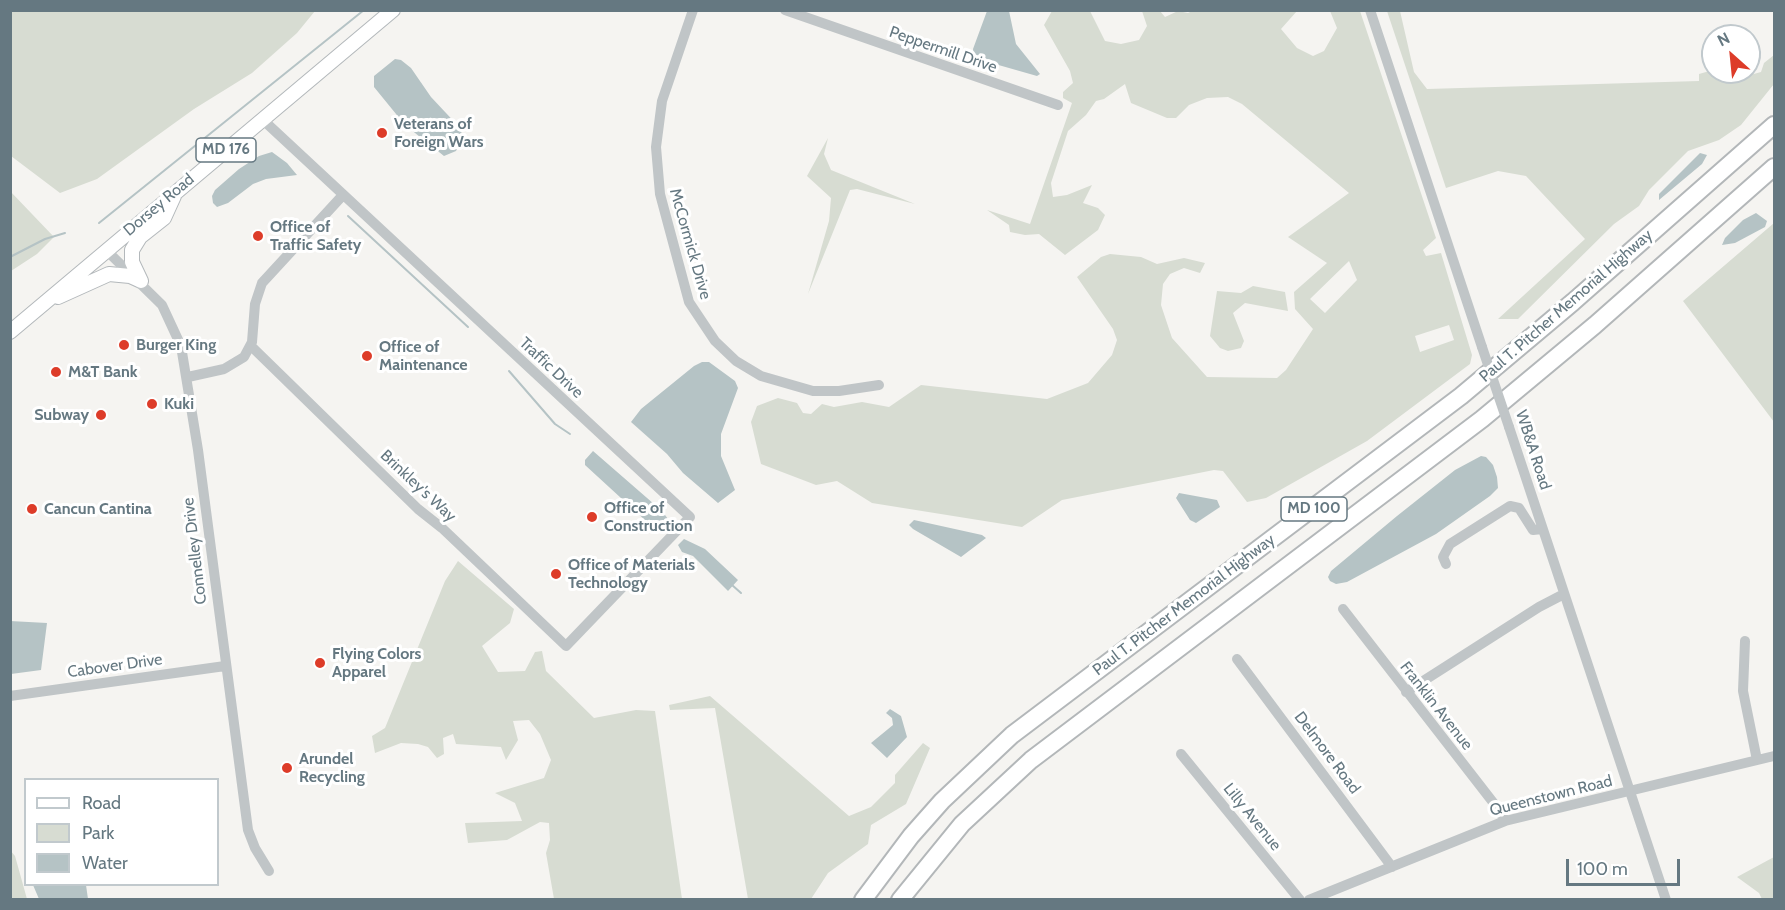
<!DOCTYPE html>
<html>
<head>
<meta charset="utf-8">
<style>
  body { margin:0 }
  #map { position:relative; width:1785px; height:910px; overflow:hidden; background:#f5f4f1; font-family:Cabin,sans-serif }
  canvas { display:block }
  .frame { position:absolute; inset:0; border:12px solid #657881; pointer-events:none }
  .legend { position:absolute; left:24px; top:778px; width:195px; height:108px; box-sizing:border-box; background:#fff; border:2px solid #c1c9cd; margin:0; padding:8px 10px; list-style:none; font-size:18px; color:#657881 }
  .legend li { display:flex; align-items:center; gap:12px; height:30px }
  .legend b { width:30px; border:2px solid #c1c9cd }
  .north { position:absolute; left:1701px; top:24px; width:60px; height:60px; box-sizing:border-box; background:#fff; border:2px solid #c1c9cd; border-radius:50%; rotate:333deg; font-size:16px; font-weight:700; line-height:24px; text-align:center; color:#657881 }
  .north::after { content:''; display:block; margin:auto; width:21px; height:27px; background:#dd3c29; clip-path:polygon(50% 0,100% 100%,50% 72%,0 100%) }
  .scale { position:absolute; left:1566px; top:859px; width:114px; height:27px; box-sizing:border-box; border:3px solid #657881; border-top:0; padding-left:8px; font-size:18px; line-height:21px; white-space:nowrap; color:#657881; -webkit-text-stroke:4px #fff; paint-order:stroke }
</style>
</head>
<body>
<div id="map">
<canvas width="1785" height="910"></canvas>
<div class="frame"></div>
<ul class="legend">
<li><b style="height:8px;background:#fff"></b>Road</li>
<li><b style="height:16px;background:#d7dcd2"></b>Park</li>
<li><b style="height:16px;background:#b5c3c5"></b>Water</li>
</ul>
<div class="north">N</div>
<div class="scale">100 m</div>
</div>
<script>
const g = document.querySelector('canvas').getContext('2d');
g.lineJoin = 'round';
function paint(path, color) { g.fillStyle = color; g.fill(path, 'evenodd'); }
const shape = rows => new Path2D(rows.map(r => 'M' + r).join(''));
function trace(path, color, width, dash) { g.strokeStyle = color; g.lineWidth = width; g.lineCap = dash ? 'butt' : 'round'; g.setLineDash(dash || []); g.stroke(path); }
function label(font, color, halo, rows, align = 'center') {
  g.font = font + ' Cabin,sans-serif'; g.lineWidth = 6; g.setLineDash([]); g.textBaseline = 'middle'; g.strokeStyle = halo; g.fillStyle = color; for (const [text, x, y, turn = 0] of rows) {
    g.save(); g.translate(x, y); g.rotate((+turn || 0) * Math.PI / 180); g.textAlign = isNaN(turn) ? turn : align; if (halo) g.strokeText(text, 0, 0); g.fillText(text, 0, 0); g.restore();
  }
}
paint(shape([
  [11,10,315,10,315,11,297,33,252,73,194,109,97,179,60,193,11,156],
  [1194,10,1297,11,1281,29,1297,48,1313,56,1324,51,1337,28,1330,11,1360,11,1436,238,1423,250,1426,256,1441,253,1472,355,1470,364,1367,441,1266,498,1247,502,1223,471,1214,470,1062,500,1022,527,872,503,837,481,816,485,761,464,751,422,757,406,778,398,797,403,803,413,811,414,822,404,834,407,862,402,889,407,921,385,1047,399,1088,383,1112,355,1117,340,1113,329,1077,277,1101,257,1110,254,1141,257,1157,264,1184,258,1205,263,1200,273,1184,268,1170,274,1163,284,1161,305,1172,338,1207,377,1277,378,1286,370,1313,329,1295,309,1294,292,1327,263,1288,237,1349,193,1242,104,1228,97,1207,98,1189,105,1176,118,1167,118,1131,103,1125,84,1104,99,1096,101,1086,115,1068,131,1051,183,1053,197,1067,195,1092,185,1083,203,1098,208,1105,215,1098,230,1065,255,1039,234,1025,235,1010,232,1009,225,987,210,1030,224,1072,103,1063,98,1063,92,1073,83,1070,71,1044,25,1052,11,1090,11,1105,41,1121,44,1139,40,1147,26,1142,11,1160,11,1165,17,1178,11,1188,13],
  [1349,261,1357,280,1325,313,1310,299],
  [1449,325,1454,340,1420,352,1415,336],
  [1387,11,1400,11,1414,72,1427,89,1699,81,1699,74,1713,70,1748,72,1750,75,1761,72,1764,63,1774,55,1774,84,1741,125,1719,140,1688,151,1649,190,1639,206,1614,224,1518,319,1498,319,1585,239,1526,176,1498,171,1446,188],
  [828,138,824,154,831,170,915,204,857,189,850,190,808,294,829,221,831,198,807,176],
  [10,191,54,237,37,254,11,271],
  [1774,223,1774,422,1683,301],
  [1253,286,1285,292,1288,311,1245,303,1233,313,1244,341,1241,348,1228,351,1220,348,1210,336,1217,291,1241,293],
  [458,561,514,609,510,623,482,646,498,672,525,671,535,652,542,651,546,671,594,718,636,710,655,711,682,899,554,899,546,853,550,840,549,823,540,822,507,840,468,843,465,823,522,821,515,803,495,793,544,778,551,760,540,734,529,720,513,721,518,740,506,760,501,747,456,744,453,734,443,738,444,754,437,758,428,747,418,744,401,743,375,753,372,736,385,728,445,581],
  [710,696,849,816,871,807,895,783,895,775,923,743,930,748,906,804,871,825,868,844,828,873,811,899,748,899,715,708,670,710,669,705],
  [10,850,15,856,27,899,11,899],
  [1774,857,1774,899,1762,899,1759,893,1737,877]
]), '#d7dcd2');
paint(shape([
  [987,11,1009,11,1016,44,1040,74,1037,76,974,58,973,49],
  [395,59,401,60,411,68,431,97,461,129,462,138,456,151,444,156,405,125,374,87,374,76],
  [272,152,287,163,297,175,266,179,253,184,228,203,217,207,213,203,212,196,215,190,239,169,259,156],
  [1700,153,1707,155,1702,164,1659,200,1659,194],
  [1756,213,1767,221,1765,227,1735,243,1722,245,1725,238,1743,220],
  [702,362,709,362,735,381,738,388,721,434,721,456,735,490,718,503,683,473,667,454,631,422,641,409,694,366],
  [593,451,662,511,668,519,664,527,658,532,585,465,585,460],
  [1481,456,1486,457,1493,465,1497,477,1498,488,1490,496,1436,534,1347,582,1336,584,1330,581,1328,577,1331,571,1397,516,1455,470],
  [1179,493,1217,500,1220,507,1196,523,1190,520,1176,498],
  [914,520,982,535,986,538,961,557,913,529,909,525],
  [684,539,705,549,738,580,728,591,693,556,682,552,678,545],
  [10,621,47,623,41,670,11,674],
  [890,709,901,716,907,737,887,758,871,743,893,725,892,718,886,713],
  [33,885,86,885,88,899,39,899]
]), '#b5c3c5');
trace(shape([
  [348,216,468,327],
  [99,223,364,10],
  [10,257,45,239,65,233],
  [509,371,555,424,570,434],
  [732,585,741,593]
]), '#b5c3c5', 2);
const major = shape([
  [141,281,132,262,132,250,140,237,164,218,174,196],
  [58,297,109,274,130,276,141,281],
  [10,332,393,10]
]);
const highway = shape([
  [863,900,911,836,942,801,1012,735,1461,396,1573,302,1774,125],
  [900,900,962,824,1031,760,1482,419,1595,325,1774,167]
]);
trace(major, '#b3b8bb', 16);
trace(highway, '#b3b7b9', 20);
trace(shape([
  [693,10,662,101,656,147,660,194,689,302,715,341,736,361,761,376,813,391,839,391,879,385],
  [785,10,1058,105],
  [1370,10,1482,347],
  [106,250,162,305,181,346,198,450,248,830,255,848,269,871],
  [251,346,418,509,442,528,566,646,690,517,262,119],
  [188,377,224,369,244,357,252,342,255,304,262,283,343,195],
  [1509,427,1666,900],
  [1446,564,1443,557,1450,544,1510,506,1519,508,1533,530,1542,529],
  [1343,609,1499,810,1505,821],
  [1745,641,1743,691,1757,760],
  [1237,659,1392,867],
  [1406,692,1539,607,1564,594],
  [10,696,225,666],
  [1181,754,1300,900],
  [1309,900,1505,821,1774,756]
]), '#c0c5c7', 10);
trace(major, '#fff', 14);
trace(highway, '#fff', 16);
trace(shape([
  [1482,347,1509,427]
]), '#c0c5c7', 10);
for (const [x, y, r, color] of [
  [382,133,6,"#dd3c29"],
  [258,236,6,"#dd3c29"],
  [124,345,6,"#dd3c29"],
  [367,356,6,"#dd3c29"],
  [56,372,6,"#dd3c29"],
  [152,404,6,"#dd3c29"],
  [101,415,6,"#dd3c29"],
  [32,509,6,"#dd3c29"],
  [592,517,6,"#dd3c29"],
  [556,574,6,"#dd3c29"],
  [320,663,6,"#dd3c29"],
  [287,768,6,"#dd3c29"]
]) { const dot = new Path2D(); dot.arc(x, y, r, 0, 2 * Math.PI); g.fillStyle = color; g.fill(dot); trace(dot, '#fff', 2); }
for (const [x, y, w] of [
  [226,150,60],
  [1314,509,66]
]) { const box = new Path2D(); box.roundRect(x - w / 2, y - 12, w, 24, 4.5); g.fillStyle = '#fff'; g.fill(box); trace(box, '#657881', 1.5); }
label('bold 15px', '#657881', null, [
  ["MD 176",226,150],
  ["MD 100",1314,509]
]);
label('16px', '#657881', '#fff', [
  ["Peppermill Drive",943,50,19],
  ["Dorsey Road",159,205,-40],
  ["McCormick Drive",690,244,74],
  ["Paul T. Pitcher Memorial Highway",1566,306,-41],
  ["Traffic Drive",551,368,43],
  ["WB&A Road",1533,450,72],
  ["Brinkley's Way",418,486,43],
  ["Connelley Drive",195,551,-97],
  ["Paul T. Pitcher Memorial Highway",1184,605,-37],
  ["Cabover Drive",115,666,-8],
  ["Franklin Avenue",1436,706,52],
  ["Delmore Road",1327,753,53],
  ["Queenstown Road",1551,796,-14],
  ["Lilly Avenue",1252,817,51]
]);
label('bold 16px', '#657881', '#fff', [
  ["Veterans of",394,124],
  ["Foreign Wars",394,142],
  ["Office of",270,227],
  ["Traffic Safety",270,245],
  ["Burger King",136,345],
  ["Office of",379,347],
  ["Maintenance",379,365],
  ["M&T Bank",68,372],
  ["Kuki",164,404],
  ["Subway",89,415,"right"],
  ["Office of",604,508],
  ["Construction",604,526],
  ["Cancun Cantina",44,509],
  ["Office of Materials",568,565],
  ["Technology",568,583],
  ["Flying Colors",332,654],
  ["Apparel",332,672],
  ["Arundel",299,759],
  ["Recycling",299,777]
], 'left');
</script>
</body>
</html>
